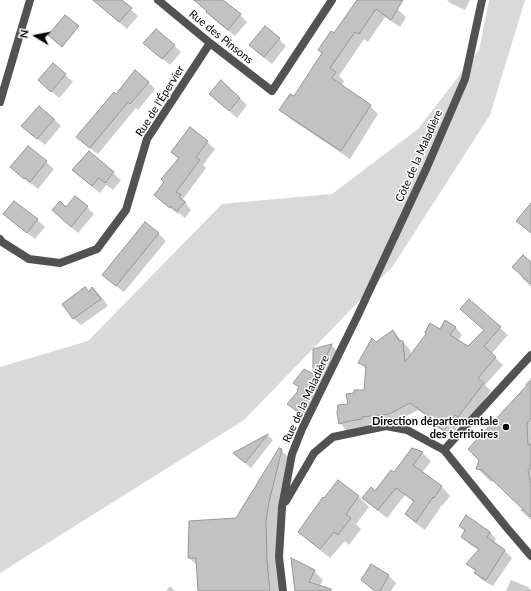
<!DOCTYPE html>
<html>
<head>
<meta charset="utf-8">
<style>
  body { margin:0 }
  #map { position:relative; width:531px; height:591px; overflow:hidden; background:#fff; font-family:Lato,sans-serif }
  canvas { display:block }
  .north { position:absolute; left:16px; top:16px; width:40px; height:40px; -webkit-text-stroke:3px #fff; paint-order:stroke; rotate:280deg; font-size:11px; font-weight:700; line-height:16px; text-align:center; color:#000 }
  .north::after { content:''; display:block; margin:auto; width:14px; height:18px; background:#000; clip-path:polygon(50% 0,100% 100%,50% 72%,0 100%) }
</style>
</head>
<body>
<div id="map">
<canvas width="531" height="591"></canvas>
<div class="north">N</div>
</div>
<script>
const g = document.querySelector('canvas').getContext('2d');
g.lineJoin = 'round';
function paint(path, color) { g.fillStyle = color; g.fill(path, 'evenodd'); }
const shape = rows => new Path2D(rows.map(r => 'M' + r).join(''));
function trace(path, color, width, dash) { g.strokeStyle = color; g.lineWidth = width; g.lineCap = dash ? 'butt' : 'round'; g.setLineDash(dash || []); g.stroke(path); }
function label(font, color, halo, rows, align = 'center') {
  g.font = font + ' Lato,sans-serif'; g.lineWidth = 3; g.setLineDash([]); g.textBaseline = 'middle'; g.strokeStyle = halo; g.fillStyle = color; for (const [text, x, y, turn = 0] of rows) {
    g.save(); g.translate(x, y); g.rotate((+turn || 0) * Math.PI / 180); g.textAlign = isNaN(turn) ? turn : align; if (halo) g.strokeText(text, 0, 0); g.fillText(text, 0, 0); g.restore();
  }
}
paint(shape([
  [489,0,525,0,490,115,393,266,244,420,0,573,0,367,88,341,222,204,332,194,418,129,479,50]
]), '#d9d9d9');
paint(shape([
  [102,0,121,0,138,16,127,29,98,4],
  [194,0,221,0,240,15,247,22,235,36,214,19,207,12,208,12],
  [358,0,384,0,397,9,406,17,400,27,385,17,368,42,364,39,339,76,344,81,341,86,370,106,378,114,350,159,289,118,281,110,294,98],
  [447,0,470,0,465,10,450,3],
  [279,39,286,46,272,64,258,53,251,45],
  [174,45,181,52,170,65,152,50],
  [53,64,73,82,59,98,46,87],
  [148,82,155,89,138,110,136,108,98,154,84,144,78,137,116,95],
  [240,98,247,105,237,118,218,101],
  [54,119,61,126,45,145,30,133,23,126],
  [190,129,207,142,215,149,203,165,206,168,183,199,187,203,186,204,191,210,185,218,179,213,178,214,162,202,155,195,165,182,179,159,172,152],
  [28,147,46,162,54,169,38,189,32,184,32,185,19,174],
  [89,152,121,180,113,190,106,185,100,193,81,177,73,170],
  [14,203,37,220,45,227,35,239,12,221,5,214],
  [87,207,94,214,78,233,60,217,66,208],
  [146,224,159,234,166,241,124,292,111,282,103,275],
  [531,265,531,287,521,277],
  [85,288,89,292,93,288,100,295,108,306,81,325,73,318],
  [469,301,508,335,491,354,503,365,485,385,491,391,466,424,462,421,451,437,438,428,430,420,431,419,418,410,397,421,369,424,369,426,358,428,347,431,340,423,349,405,365,391,367,370,360,363,376,343,393,331,410,350,411,356,440,330,455,327,462,335,458,341,468,348,485,330],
  [331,345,337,351,305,417,295,410,289,404,299,391,300,388,295,383,314,376],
  [531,378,531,520,520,510,523,508,496,482,490,481,477,468,527,387,525,384],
  [268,435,273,440,251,468,234,453],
  [413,449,422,453,431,461,422,473,442,487,450,496,443,505,442,505,425,530,414,522,406,514,414,502,405,495,387,518,372,506,364,498,375,492,394,473],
  [281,450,294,463,281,515,281,591,199,591,198,566,189,558,190,522,236,519],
  [338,481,359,497,369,507,356,524,361,529,349,545,345,541,330,558,310,542,300,532],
  [490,532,496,539,494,543,505,551,512,558,493,586,482,580,475,573,476,572,467,564,479,550,469,544,463,537],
  [370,565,389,576,396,583,391,591,374,591,367,584],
  [313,570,323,580,319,587,325,591,296,591],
  [511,580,528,587,531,590,531,591,506,591],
  [170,586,175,591,166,591]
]), '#0003');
const building = shape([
  [93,0,122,0,132,8,119,22,93,0],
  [194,0,223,0,241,14,228,30,206,12,207,11,194,0],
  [357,0,403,0,391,20,376,9,359,34,355,32,330,68,336,72,332,78,371,105,341,151,279,110,290,94,294,96,322,53,318,50,331,31,334,33,357,0],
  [65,15,79,26,62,47,48,35,65,15],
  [265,26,280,38,264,57,249,45,265,26],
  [156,29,175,45,162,59,143,43,156,29],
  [53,63,66,74,51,92,38,80,53,63],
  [135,70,149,82,130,104,128,102,90,148,76,137,114,92,116,94,135,70],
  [221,80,240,98,229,111,209,94,221,80],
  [39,106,54,119,37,139,21,126,39,106],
  [190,127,208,141,196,157,200,160,176,192,181,195,179,197,185,202,177,211,171,206,170,208,154,195,164,182,161,179,179,158,171,152,190,127],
  [28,146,47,161,30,182,25,178,24,179,10,167,28,146],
  [89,151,114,172,105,183,99,178,92,186,72,170,89,151],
  [75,196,88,206,71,227,52,210,60,201,66,207,75,196],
  [14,201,38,219,27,233,3,214,14,201],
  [531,203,531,233,516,221,531,203],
  [145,222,159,233,116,286,102,275,145,222],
  [523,255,531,262,531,284,512,267,523,255],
  [85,287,89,292,92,287,101,299,73,319,62,304,85,287],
  [469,299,501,327,484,346,496,357,478,378,484,383,458,417,455,415,444,431,429,420,431,418,410,403,389,414,362,417,362,419,350,421,339,424,337,413,338,405,348,404,346,394,354,393,354,390,364,390,366,366,358,363,372,338,376,342,393,330,399,341,403,341,405,362,426,334,425,332,430,323,440,329,445,320,456,327,450,335,468,346,484,330,460,309,469,299],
  [332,344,317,377,319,379,317,386,298,412,287,404,298,391,297,390,299,387,293,383,304,369,313,374,313,349,332,344],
  [531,381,531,418,527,423,528,445,531,444,531,468,528,470,531,485,531,517,482,470,476,469,479,460,468,449,531,381],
  [268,434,245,463,233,453,268,434],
  [279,448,282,449,269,502,266,522,267,560,270,591,198,591,196,558,188,558,189,521,236,518,279,448],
  [412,448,423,452,413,465,442,486,434,498,433,497,416,522,405,514,414,501,396,488,378,510,362,498,371,487,375,491,391,470,394,472,412,448],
  [338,480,359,496,346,514,351,518,338,535,334,532,320,549,298,532,323,497,324,498,338,480],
  [466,515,490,532,487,537,505,550,486,580,474,573,476,570,466,564,479,549,461,537,465,530,459,526,466,515],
  [291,558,315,570,309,582,331,589,331,591,295,591,291,558],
  [371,564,389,575,380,591,375,591,361,580,371,564]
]);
paint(building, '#c2c2c2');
trace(building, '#969696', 1);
trace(shape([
  [158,0,210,43,272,91,332,0],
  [0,102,30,0],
  [0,239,2,242,29,259,60,263,97,249,126,210,147,139,210,43],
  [444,450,531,355],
  [286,501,314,453,333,437,386,426,407,430,444,450,507,528,531,556],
  [283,591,279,557,282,507,292,454,302,429,358,315,427,167,465,79,482,0]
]), '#525252', 8);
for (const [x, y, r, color] of [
  [506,427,4,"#000"]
]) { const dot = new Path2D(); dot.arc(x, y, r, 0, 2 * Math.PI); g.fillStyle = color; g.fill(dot); trace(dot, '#fff', 1.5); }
label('11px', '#000', '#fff', [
  ["Rue des Pinsons",221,37,39],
  ["Rue de l'Épervier",160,101,-58],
  ["Côte de la Maladière",419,156,-66],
  ["Rue de la Maladière",306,399,-65]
]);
label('bold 11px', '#000', '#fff', [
  ["Direction départementale",498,421],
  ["des territoires",498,434]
], 'right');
</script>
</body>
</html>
